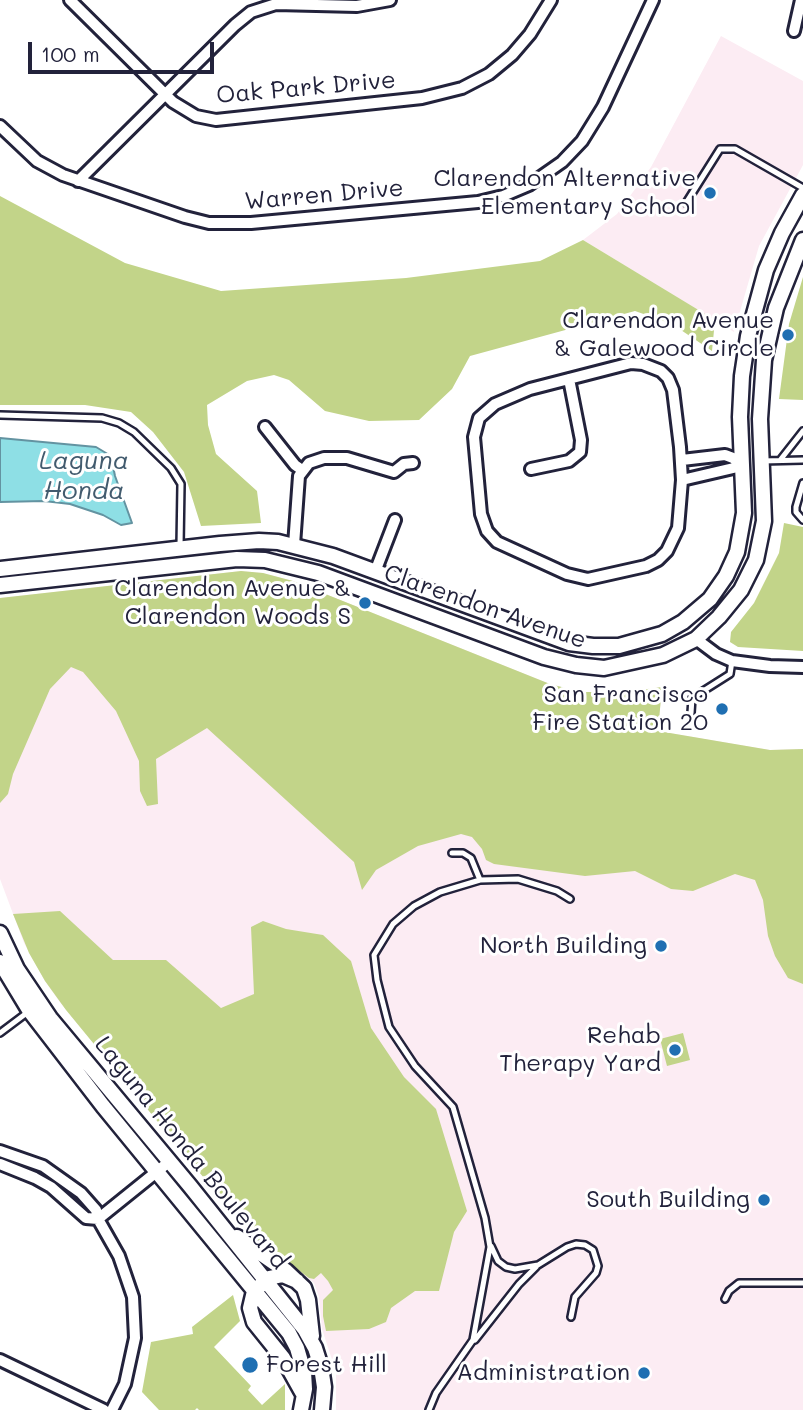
<!DOCTYPE html>
<html>
<head>
<meta charset="utf-8">
<style>
  body { margin:0 }
  #map { position:relative; width:803px; height:1410px; overflow:hidden; background:#fff; font-family:Mali,sans-serif }
  canvas { display:block }
  .scale { position:absolute; left:28px; top:42px; width:186px; height:32px; box-sizing:border-box; border:4px solid #22223b; border-top:0; padding-left:9px; font-size:21px; line-height:24px; white-space:nowrap; color:#22223b; -webkit-text-stroke:5px #fff; paint-order:stroke }
</style>
</head>
<body>
<div id="map">
<canvas width="803" height="1410"></canvas>
<div class="scale">100 m</div>
</div>
<script>
const g = document.querySelector('canvas').getContext('2d');
g.lineJoin = 'round';
function paint(path, color) { g.fillStyle = color; g.fill(path, 'evenodd'); }
const shape = rows => new Path2D(rows.map(r => 'M' + r).join(''));
function trace(path, color, width, dash) { g.strokeStyle = color; g.lineWidth = width; g.lineCap = dash ? 'butt' : 'round'; g.setLineDash(dash || []); g.stroke(path); }
function label(font, color, halo, rows, align = 'center') {
  g.font = font + ' Mali,sans-serif'; g.lineWidth = 6; g.setLineDash([]); g.textBaseline = 'middle'; g.strokeStyle = halo; g.fillStyle = color; for (const [text, x, y, turn = 0] of rows) {
    g.save(); g.translate(x, y); g.rotate((+turn || 0) * Math.PI / 180); g.textAlign = isNaN(turn) ? turn : align; if (halo) g.strokeText(text, 0, 0); g.fillText(text, 0, 0); g.restore();
  }
}
paint(shape([
  [721,36,803,81,803,165,759,246,734,332,583,240,617,214,651,167],
  [241,571,263,573,293,581,550,684,581,692,626,692,662,687,658,731,770,750,803,749,803,1410,336,1410,336,1372,322,1329,319,1297,314,1283,250,1234,59,1001,45,981,24,943,0,879,0,598]
]), '#fcecf3');
paint(shape([
  [0,196,125,263,221,291,406,278,540,261,583,240,715,320,712,351,672,324,635,311,470,356,452,389,419,420,369,421,325,411,289,380,274,375,247,381,207,405,208,425,216,454,257,491,261,523,201,526,184,472,153,432,131,412,85,405,0,405],
  [803,277,803,400,779,399,789,324],
  [784,523,803,527,803,651,738,647,730,642,731,632,754,603,779,553],
  [241,571,263,573,293,581,550,684,581,692,626,692,662,687,658,731,770,750,803,749,803,984,788,978,775,956,768,936,763,900,755,880,735,874,693,891,671,889,635,871,585,876,494,864,486,860,482,849,472,837,461,834,418,846,376,870,362,890,354,862,207,728,156,759,158,804,147,806,140,791,139,761,116,711,83,672,71,667,50,689,13,774,8,794,0,803,0,598],
  [60,911,113,960,166,960,221,1008,254,994,251,927,263,921,286,929,323,935,351,961,371,1028,404,1077,436,1109,467,1211,454,1232,439,1291,415,1291,391,1308,386,1322,369,1329,326,1331,323,1316,323,1300,333,1290,328,1281,321,1273,314,1279,309,1278,250,1234,66,1010,45,981,29,953,13,914],
  [683,1033,690,1060,667,1066,660,1039],
  [233,1295,240,1321,214,1347,251,1386,248,1390,262,1405,285,1384,285,1410,199,1410,197,1408,195,1410,159,1410,142,1392,151,1342,193,1334,192,1327]
]), '#c2d489');
const water = shape([
  [0,438,96,447,111,456,115,476,132,523,121,525,103,515,70,504,44,501,0,502,0,438]
]);
paint(water, '#8edfe5');
trace(water, '#6393a1', 2);
const service = shape([
  [686,203,720,149,735,149,803,188],
  [0,415,102,418,119,423,134,432,171,468,181,484,180,546],
  [781,459,803,431],
  [762,461,803,460],
  [803,483,796,507,796,512,803,520],
  [691,713,692,698,730,674,732,661],
  [452,853,463,853,471,858,480,880],
  [0,1033,28,1012],
  [491,1246,498,1261,506,1267,515,1269,538,1265,567,1247,576,1244,585,1245,593,1250,598,1266,596,1273,575,1297,571,1317],
  [725,1299,729,1291,739,1283,803,1283],
  [475,1340,519,1284,536,1267],
  [429,1410,436,1393,473,1340,490,1247,485,1218,453,1107,415,1066,389,1027,377,980,374,955,393,924,414,906,440,892,480,880,518,879,557,891,570,899]
]);
const minor = shape([
  [70,0,173,102,196,116,216,120,422,98,462,88,489,74,512,55,530,34,551,0],
  [794,31,801,0],
  [0,126,37,161,63,175,185,217,209,223,251,223,478,202,503,196,529,185,562,162,582,141,603,107,653,0],
  [78,181,235,25,251,12,276,4,357,6,390,0],
  [631,363,643,364,661,371,668,378,673,390,680,447,682,480,678,528,667,551,658,560,646,566,588,579,567,574,497,542,487,531,481,514,474,437,479,418,495,404,530,389,631,363],
  [265,427,295,465,302,470],
  [682,460,725,455,733,458,742,466,682,480],
  [531,469,569,461,580,452,581,440,569,379],
  [294,545,299,476,309,463,324,458,347,458,394,472,404,464,413,463],
  [375,572,395,520],
  [696,639,716,654,732,661,770,666,803,667],
  [0,1151,43,1166,81,1193,96,1210,98,1219,119,1256,133,1297,135,1338,125,1384,112,1410],
  [0,1164,35,1178,51,1187,86,1218,98,1219],
  [98,1219,170,1161],
  [0,1360,104,1410]
]);
const secondary = shape([
  [0,569,220,544,259,541,278,542,333,556,569,643,593,646,619,646,662,634,683,622,710,599,726,576,737,552,744,513,740,417,742,376,748,336,766,270,782,233,803,195],
  [0,585,237,559,265,560,318,573,544,657,576,665,604,668,663,655,696,639,719,617,741,590,756,560,764,521,760,419,764,360,776,308,803,240],
  [0,933,17,969,50,1018,190,1186,305,1330,315,1348,321,1367,324,1387,322,1410],
  [0,962,29,1010,103,1106,289,1333,297,1348,304,1372,305,1389,301,1410],
  [237,1237,286,1271,304,1288,308,1300,312,1336],
  [297,1281,283,1275,269,1278,254,1291,250,1308,254,1322,283,1358,302,1392]
]);
trace(service, '#22223b', 10);
trace(minor, '#22223b', 16);
trace(secondary, '#22223b', 19);
trace(service, '#fff', 5);
trace(minor, '#fff', 10);
trace(secondary, '#fff', 14);
for (const [x, y, r, color] of [
  [710,193,7,"#1f6fb2"],
  [788,335,7,"#1f6fb2"],
  [365,603,7,"#1f6fb2"],
  [722,709,7,"#1f6fb2"],
  [661,946,7,"#1f6fb2"],
  [675,1050,7,"#1f6fb2"],
  [764,1200,7,"#1f6fb2"],
  [250,1365,9,"#1f6fb2"],
  [644,1373,7,"#1f6fb2"]
]) { const dot = new Path2D(); dot.arc(x, y, r, 0, 2 * Math.PI); g.fillStyle = color; g.fill(dot); trace(dot, '#fff', 2.5); }
label('24px', '#22223b', '#fff', [
  ["Oak Park Drive",306,88,-5],
  ["Warren Drive",324,195,-5],
  ["Clarendon Avenue",485,607,19],
  ["Laguna Honda Boulevard",191,1153,51]
]);
label('24px', '#22223b', '#fff', [
  ["Clarendon Alternative",696,179],
  ["Elementary School",696,207],
  ["Clarendon Avenue",774,321],
  ["& Galewood Circle",774,349],
  ["Clarendon Avenue &",351,589],
  ["Clarendon Woods S",351,617],
  ["San Francisco",708,695],
  ["Fire Station 20",708,723],
  ["North Building",647,946],
  ["Rehab",661,1036],
  ["Therapy Yard",661,1064],
  ["South Building",750,1200],
  ["Forest Hill",266,1365,"left"],
  ["Administration",630,1373]
], 'right');
label('italic 26px', '#425b6e', '#fff', [
  ["Laguna",84,461],
  ["Honda",84,491]
]);
</script>
</body>
</html>
